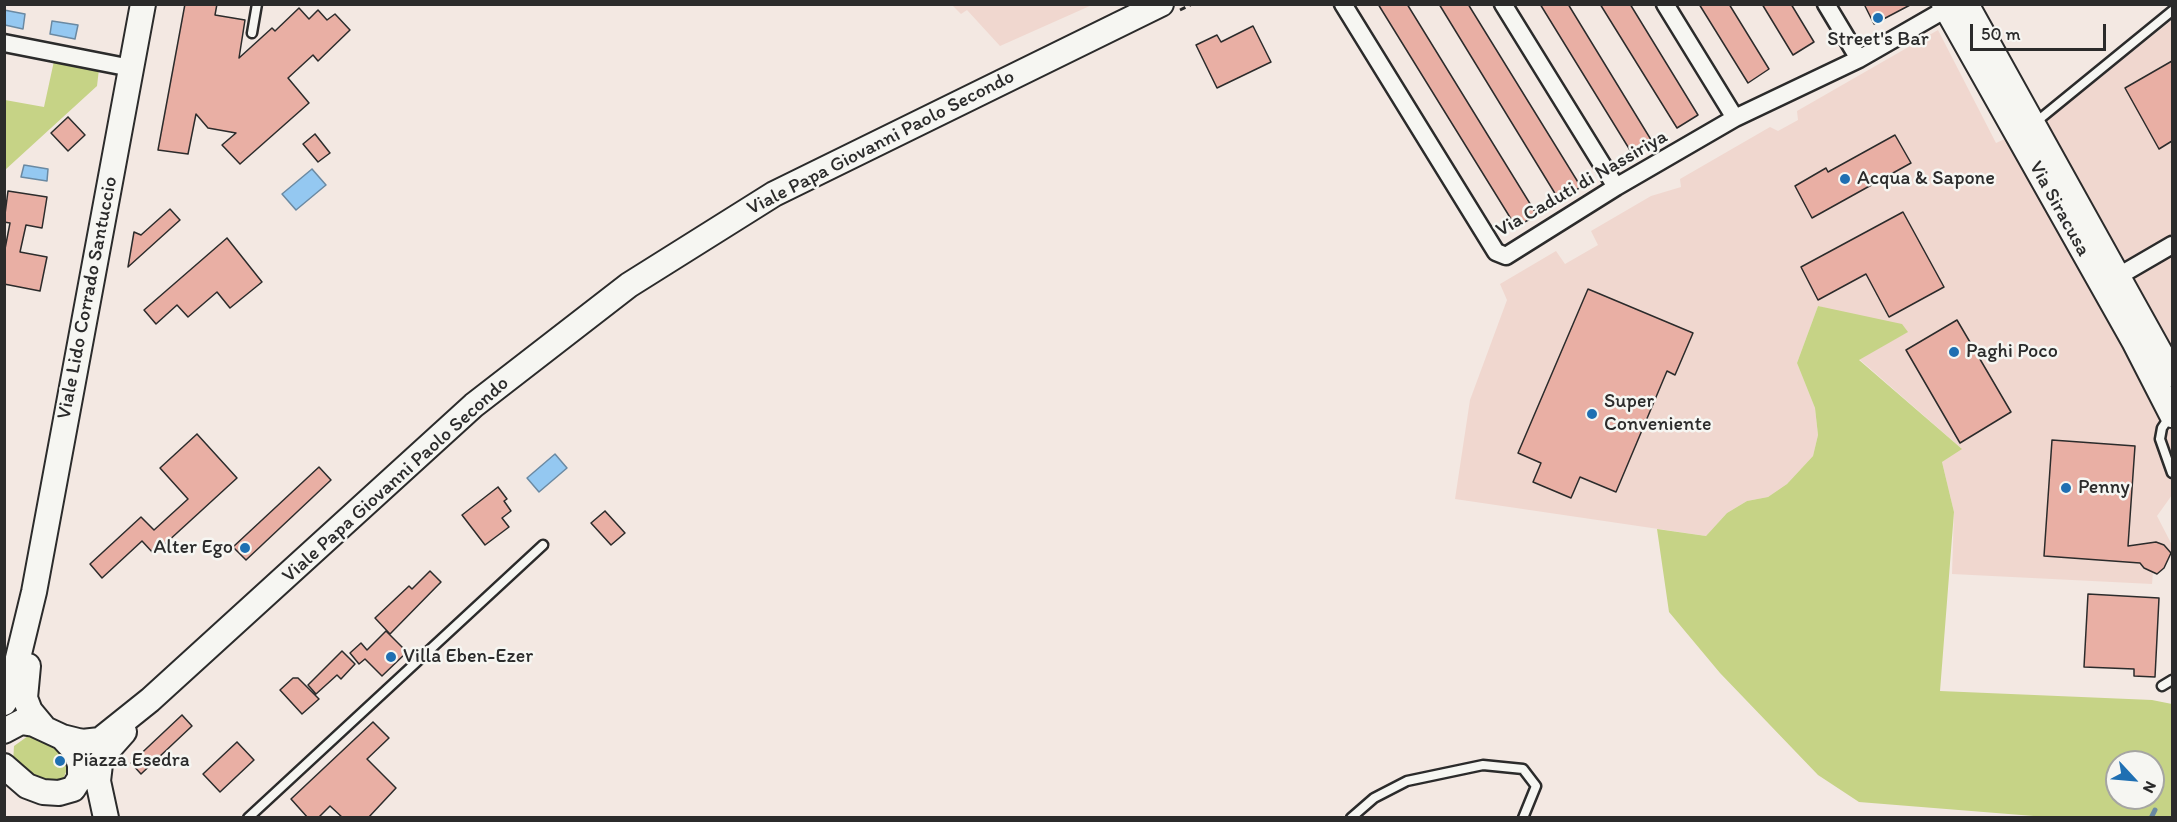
<!DOCTYPE html>
<html>
<head>
<meta charset="utf-8">
<style>
  body { margin:0 }
  #map { position:relative; width:2177px; height:822px; overflow:hidden; background:#f3e8e2; font-family:Itim,sans-serif }
  canvas { display:block }
  .frame { position:absolute; inset:0; border:6px solid #2b2b2b; pointer-events:none }
  .north { position:absolute; left:2105px; top:750px; width:60px; height:60px; box-sizing:border-box; background:#f6f6f2; border:2px solid #a5a5a2; border-radius:50%; rotate:116deg; font-size:16px; font-weight:700; line-height:24px; text-align:center; color:#2b2b2b }
  .north::after { content:''; display:block; margin:auto; width:21px; height:27px; background:#1f6fb2; clip-path:polygon(50% 0,100% 100%,50% 72%,0 100%) }
  .scale { position:absolute; left:1970px; top:24px; width:136px; height:27px; box-sizing:border-box; border:3px solid #2b2b2b; border-top:0; padding-left:8px; font-size:18px; line-height:21px; white-space:nowrap; color:#2b2b2b; -webkit-text-stroke:4px #f6f6f2; paint-order:stroke }
</style>
</head>
<body>
<div id="map">
<canvas width="2177" height="822"></canvas>
<div class="frame"></div>
<div class="north">N</div>
<div class="scale">50 m</div>
</div>
<script>
const g = document.querySelector('canvas').getContext('2d');
g.lineJoin = 'round';
function paint(path, color) { g.fillStyle = color; g.fill(path, 'evenodd'); }
const shape = rows => new Path2D(rows.map(r => 'M' + r).join(''));
function trace(path, color, width, dash) { g.strokeStyle = color; g.lineWidth = width; g.lineCap = dash ? 'butt' : 'round'; g.setLineDash(dash || []); g.stroke(path); }
function label(font, color, halo, rows, align = 'center') {
  g.font = font + ' Itim,sans-serif'; g.lineWidth = 5; g.setLineDash([]); g.textBaseline = 'middle'; g.strokeStyle = halo; g.fillStyle = color; for (const [text, x, y, turn = 0] of rows) {
    g.save(); g.translate(x, y); g.rotate((+turn || 0) * Math.PI / 180); g.textAlign = isNaN(turn) ? turn : align; if (halo) g.strokeText(text, 0, 0); g.fillText(text, 0, 0); g.restore();
  }
}
paint(shape([
  [952,5,1092,5,1000,46,967,10,961,14],
  [2172,20,2172,495,2157,516,2172,545,2171,553,2139,560,2144,568,2153,572,2152,584,1952,574,1954,512,1942,462,1961,448,1859,359,1907,332,1818,306,1797,363,1815,408,1818,435,1813,456,1787,484,1768,497,1747,501,1727,513,1706,536,1455,499,1470,400,1507,300,1500,284,1556,251,1565,264,1598,245,1591,231,1651,196,1681,187,1680,179,1770,127,1778,131,1798,120,1797,111,1938,30,1996,143,2047,120]
]), '#f0d7cf');
paint(shape([
  [54,61,99,69,97,86,5,170,5,100,44,107],
  [1818,306,1902,324,1908,332,1859,360,1962,449,1942,462,1954,512,1940,691,2152,700,2172,704,2172,817,2046,817,1859,802,1818,775,1720,673,1669,612,1657,529,1706,536,1727,513,1747,501,1768,497,1787,484,1813,456,1818,435,1815,408,1797,363],
  [2117,762,2153,762,2153,798,2117,798],
  [28,736,48,742,63,753,68,767,64,777,56,783,49,786,13,763,14,746]
]), '#c6d386');
const water = shape([
  [4,10,25,14,23,29,5,25,4,10],
  [52,21,78,25,75,39,50,34,52,21],
  [24,165,48,169,47,181,21,177,24,165],
  [312,169,326,185,296,210,282,194,312,169],
  [555,454,567,468,539,492,527,478,555,454]
]);
paint(water, '#94c8f1');
trace(water, '#6a89a2', 1.5);
trace(shape([
  [2151,818,2155,810]
]), '#6a89a2', 5);
const building = shape([
  [185,4,217,4,215,15,245,20,239,58,272,28,275,31,299,8,309,19,318,10,327,20,335,14,350,30,318,61,313,55,288,78,309,103,240,164,222,145,236,133,208,128,196,114,188,154,158,150,185,4],
  [1378,4,1407,4,1537,215,1516,227,1378,4],
  [1439,4,1468,4,1581,187,1559,200,1439,4],
  [1540,4,1568,4,1653,143,1633,155,1540,4],
  [1600,4,1630,4,1698,115,1677,128,1600,4],
  [1699,4,1729,4,1769,69,1748,83,1699,4],
  [1762,4,1791,4,1814,42,1793,55,1762,4],
  [1864,4,1912,4,1874,24,1864,4],
  [1253,26,1271,62,1217,88,1196,45,1217,35,1221,42,1253,26],
  [2172,61,2172,141,2159,149,2125,88,2172,61],
  [68,117,85,135,68,151,51,133,68,117],
  [315,134,330,153,318,162,303,144,315,134],
  [1895,135,1911,163,1812,218,1795,186,1826,168,1828,172,1895,135],
  [8,191,47,197,42,228,26,225,20,252,47,257,40,291,4,284,4,254,10,223,4,222,8,191],
  [170,209,180,220,128,267,134,232,141,235,170,209],
  [1903,212,1944,287,1889,317,1866,274,1818,300,1801,267,1903,212],
  [227,238,262,282,230,308,217,292,188,317,177,305,156,324,144,310,227,238],
  [1588,289,1693,333,1675,375,1667,371,1616,492,1580,477,1571,498,1533,482,1541,463,1518,453,1588,289],
  [1957,320,2011,412,1960,443,1906,350,1957,320],
  [197,434,237,478,154,554,142,541,102,578,90,564,141,517,154,530,188,499,160,468,197,434],
  [2052,440,2135,446,2128,546,2156,542,2164,545,2171,553,2164,568,2157,574,2144,568,2140,563,2044,556,2052,440],
  [319,467,331,480,246,560,233,547,319,467],
  [498,487,507,499,504,501,511,511,502,518,509,527,485,545,462,515,498,487],
  [605,511,625,533,611,545,591,523,605,511],
  [430,571,441,582,390,634,375,618,409,586,412,589,430,571],
  [2088,594,2159,598,2155,677,2134,676,2134,669,2084,667,2088,594],
  [386,631,407,652,382,676,365,659,359,664,350,653,361,643,367,650,386,631],
  [342,651,355,664,341,679,337,675,316,694,308,685,342,651],
  [293,678,298,678,319,699,302,714,280,690,293,678],
  [182,715,192,726,141,774,131,763,182,715],
  [373,722,389,738,367,759,396,788,368,818,343,818,330,806,318,818,308,818,291,799,373,722],
  [237,742,254,760,220,792,203,774,237,742]
]);
paint(building, '#e9afa4');
trace(building, '#2b2b2b', 1.5);
const lane = shape([
  [252,33,257,4],
  [2036,122,2172,11],
  [2170,416,2162,428,2160,439,2172,473],
  [2162,686,2172,680],
  [248,818,543,545],
  [1351,818,1374,798,1407,781,1483,765,1523,769,1536,786,1523,818]
]);
const street = shape([
  [1343,4,1496,252,1506,256,1616,187,1735,118,1859,59,1946,9],
  [1503,4,1616,187],
  [1665,4,1735,118],
  [1826,4,1859,59],
  [4,43,131,68],
  [2117,277,2172,245]
]);
const secondary = shape([
  [1944,4,2134,341,2172,415],
  [1966,4,2172,374],
  [28,666,25,698,30,711,45,729],
  [4,703,9,695,34,592,143,4],
  [4,731,21,722,34,724,62,737,76,752,80,765,80,778,73,789,59,793,43,792,27,786,4,766],
  [62,737,82,742,100,740,150,700,474,405,629,285,774,194,1161,4],
  [91,769,98,781,106,818],
  [98,781,100,764,108,750,124,732]
]);
trace(lane, '#2b2b2b', 13);
trace(street, '#2b2b2b', 21);
trace(secondary, '#2b2b2b', 28);
trace(shape([
  [1180,10,1192,4]
]), '#2b2b2b', 3, [6, 4.5]);
trace(lane, '#f6f6f2', 8);
trace(street, '#f6f6f2', 16);
trace(secondary, '#f6f6f2', 24);
for (const [x, y, r, color] of [
  [1878,18,6,"#1f6fb2"],
  [1845,179,6,"#1f6fb2"],
  [1954,352,6,"#1f6fb2"],
  [1592,414,6,"#1f6fb2"],
  [2066,488,6,"#1f6fb2"],
  [245,548,6,"#1f6fb2"],
  [391,657,6,"#1f6fb2"],
  [60,761,6,"#1f6fb2"]
]) { const dot = new Path2D(); dot.arc(x, y, r, 0, 2 * Math.PI); g.fillStyle = color; g.fill(dot); trace(dot, '#f6f6f2', 2); }
label('20px', '#2b2b2b', '#f6f6f2', [
  ["Street's Bar",1878,40,"center"],
  ["Acqua & Sapone",1857,179],
  ["Paghi Poco",1966,352],
  ["Super",1604,402],
  ["Conveniente",1604,425],
  ["Penny",2078,488],
  ["Alter Ego",233,548,"right"],
  ["Villa Eben-Ezer",403,657],
  ["Piazza Esedra",72,761]
], 'left');
label('20px', '#2b2b2b', '#f6f6f2', [
  ["Viale Papa Giovanni Paolo Secondo",881,143,-27],
  ["Via Caduti di Nassiriya",1582,184,-30],
  ["Via Siracusa",2059,209,61],
  ["Viale Lido Corrado Santuccio",88,298,-79],
  ["Viale Papa Giovanni Paolo Secondo",396,480,-42]
]);
</script>
</body>
</html>
